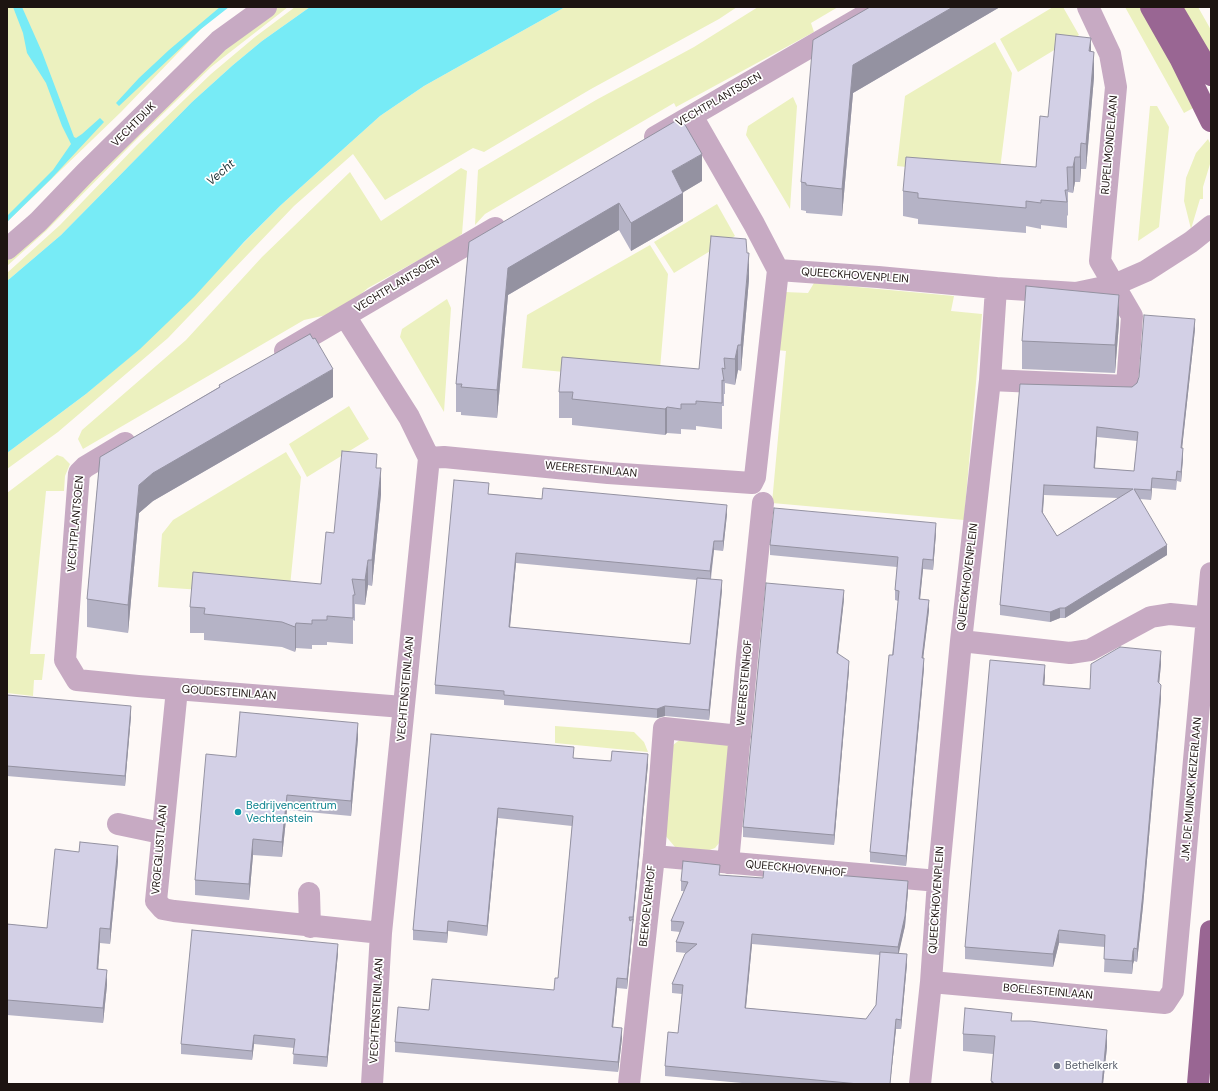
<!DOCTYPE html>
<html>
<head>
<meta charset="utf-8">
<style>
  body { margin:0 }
  #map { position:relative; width:1218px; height:1091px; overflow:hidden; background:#fef9f7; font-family:"DM Sans",sans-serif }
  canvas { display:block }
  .frame { position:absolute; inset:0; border:8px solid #1d1411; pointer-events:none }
</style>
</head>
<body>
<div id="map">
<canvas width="1218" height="1091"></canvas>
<div class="frame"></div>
</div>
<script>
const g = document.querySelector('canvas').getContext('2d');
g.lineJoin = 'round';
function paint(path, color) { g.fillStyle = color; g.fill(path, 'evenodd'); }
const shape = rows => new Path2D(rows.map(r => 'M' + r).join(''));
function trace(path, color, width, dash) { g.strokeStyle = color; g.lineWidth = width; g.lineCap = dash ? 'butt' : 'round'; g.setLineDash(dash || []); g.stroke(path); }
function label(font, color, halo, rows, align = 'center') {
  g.font = font + ' "DM Sans",sans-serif'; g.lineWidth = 3.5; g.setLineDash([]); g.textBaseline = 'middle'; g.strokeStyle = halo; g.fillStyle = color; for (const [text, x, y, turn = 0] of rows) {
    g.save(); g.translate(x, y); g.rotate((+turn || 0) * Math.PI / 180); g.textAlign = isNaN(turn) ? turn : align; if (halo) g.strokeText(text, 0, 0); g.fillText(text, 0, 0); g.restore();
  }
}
paint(shape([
  [7,7,226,7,201,29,121,112,7,222],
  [278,7,288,7,211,67,138,138,46,231,7,266,7,260,41,230,207,65],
  [295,7,310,7,262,41,233,65,192,102,61,235,7,281,7,273,60,225,137,145,211,74,255,37],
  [565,7,737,7,719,19,591,89,484,152,473,148,385,200,353,154,294,206,168,338,58,432,7,469,7,453,86,394,139,349,281,205,380,116,424,86],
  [758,7,838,7,811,23,814,32,676,107,674,103,485,214,475,225,478,170,596,100,694,47],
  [1053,7,1063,7,1079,35,1018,72,1000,39],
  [1125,7,1145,7,1195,107,1184,113],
  [1177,7,1198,7,1211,30,1211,63],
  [995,42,1012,73,999,177,897,166,905,96],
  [793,97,797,106,790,209,746,135,748,126],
  [1150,106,1157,106,1169,127,1159,227,1138,241],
  [1208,139,1211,145,1210,164,1203,187,1203,199,1200,199,1191,229,1184,201,1186,178,1196,153],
  [461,168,467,171,462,234,460,235,461,239,435,251,368,288,340,312,304,320,83,449,78,439,82,430,186,340,262,257,350,172,381,221],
  [717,204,735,236,674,273,654,242],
  [650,245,668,274,659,381,522,368,527,315],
  [814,283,954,296,951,311,982,314,964,520,772,503,786,351,777,350,785,292,808,293],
  [447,299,451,308,444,412,400,337,402,329],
  [349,406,369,439,307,477,289,444],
  [286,452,301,477,289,596,158,587,162,534,173,520],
  [57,455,63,457,70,464,65,476,64,491,46,491,30,654,45,654,42,680,34,680,33,696,7,693,7,493],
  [555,726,634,732,644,742,648,752,555,743],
  [682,738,727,742,733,755,724,837,715,848,704,852,675,847,664,834,668,749]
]), '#ecf1bf');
paint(shape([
  [13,7,22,7,42,52,74,137,76,138,82,134,100,118,104,122,51,179,7,222,7,216,53,170,71,144,62,126,46,83,27,53,23,33],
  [220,7,229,7,201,29,119,106,116,103,139,78,169,50],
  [310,7,565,7,424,86,380,116,281,205,244,242,194,297,140,349,86,394,7,453,7,281,61,235,192,102,233,65,262,41]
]), '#77ebf6');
trace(shape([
  [655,137,879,7],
  [7,249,38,222,85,173,219,41,266,7],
  [778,270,878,277,996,288,990,380,961,641,938,881,931,982,920,1084],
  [996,288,1076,293,1114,285,1146,271,1191,242,1211,226],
  [345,316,409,417,429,458,381,933,372,1084],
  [285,351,495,228],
  [990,380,1127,386,1132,316,1100,261,1116,87,1110,54,1088,7],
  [125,443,85,467,79,473,65,660,77,680,138,686,403,707],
  [429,458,444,457,608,473,752,483,755,477,778,270,754,224,692,116],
  [961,641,1070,653,1090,650,1151,617,1170,614,1211,618],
  [177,689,156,901,163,909,174,911,381,933],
  [118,824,161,833],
  [654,856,938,881],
  [728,863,747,657,763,503],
  [309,893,310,927],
  [931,982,1165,1003,1173,991,1211,573],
  [629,1084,654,856,664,728,740,736]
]), '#c7aac3', 22);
trace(shape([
  [1151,7,1180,58,1211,121],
  [1171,7,1211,75],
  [1198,1084,1211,931]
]), '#996693', 22);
paint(shape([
  [870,7,1000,7,853,93,842,216,806,213,806,211,801,210,801,182],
  [1091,51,1094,77,1086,169,1081,169,1080,182,1075,182,1073,193,1068,192,1068,216,1067,215,1067,228,1041,225,1041,229,1026,226,1026,233,918,224,918,219,903,216,903,191,1036,167,1048,117],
  [702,181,683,192,683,221,631,251,619,230,508,295,497,418,461,415,461,412,456,412,456,384,469,242],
  [749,279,741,371,738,370,735,385,725,383,725,394,724,394,724,406,722,406,722,429,696,426,696,430,681,429,681,434,667,433,665,435,572,425,572,418,559,418,559,392,699,369],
  [1119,323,1115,373,1022,369,1022,341],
  [1195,329,1182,448,1183,458,1181,482,1177,481,1176,490,1152,488,1151,500,1140,499,1167,555,1065,618,1060,618,1050,622,1000,615,1000,605,1020,384,1132,387],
  [1097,437,1137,441,1134,471,1095,468],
  [1044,495,1118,498,1057,536,1043,513],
  [219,385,333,397,153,501,139,513,128,633,87,627,87,599,100,457,219,387],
  [377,468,381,494,372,586,368,585,365,605,355,604,355,621,353,620,353,644,327,642,327,645,312,645,312,649,296,648,295,652,282,647,204,640,204,633,190,633,190,607,321,584,334,533],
  [489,494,727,514,723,551,714,550,711,579,722,590,709,720,665,716,657,718,504,705,504,700,435,694,435,685],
  [516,563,697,580,690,644,510,627],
  [936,533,933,570,923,569,920,599,929,610,923,658,924,668,906,866,870,862,870,852,898,601,895,600,895,590,897,567,770,555,770,545],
  [844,599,838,653,849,670,834,845,743,837,743,827],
  [1161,664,1159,683,1161,698,1143,906,1137,962,1134,961,1133,964,1132,974,1104,972,1105,947,1059,943,1053,967,965,959,965,947,1045,678,1044,685,1090,689],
  [7,695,131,716,125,786,7,776],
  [431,734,574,758,648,764,627,989,617,988,613,1027,622,1038,618,1072,395,1052,395,1042,429,1010,554,990,558,978,572,826,498,818,487,936,448,931,447,943,413,940,413,930],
  [358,738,351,816,287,810,282,857,253,855,249,900,195,895,195,880,236,757],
  [118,861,110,944,100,943,98,969,107,985,103,1023,7,1015,7,924,47,928],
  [720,875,908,891,905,926,898,954,907,964,901,1029,896,1029,890,1084,753,1084,665,1076,665,1066,678,1033,682,994,672,993,672,984,686,953,676,952,676,942,680,932,671,931,671,921,684,891,681,891,681,881],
  [752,944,880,955,876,1005,866,1019,746,1008],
  [338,953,327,1067,293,1064,294,1048,254,1044,252,1060,181,1054,181,1044],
  [1012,1021,1107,1047,1103,1084,991,1084,993,1054,963,1051,963,1034]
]), '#b5b3c6');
paint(shape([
  [953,7,1000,7,853,93,842,216,842,189,853,65],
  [1091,38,1091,63,1089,51],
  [1094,52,1094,77,1086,169,1086,144],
  [1081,143,1081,169,1080,182,1080,157],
  [702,154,702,181,672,199,672,171],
  [1075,157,1075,182,1073,193,1073,167],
  [683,193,683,221,631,251,631,223],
  [619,203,619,230,508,295,497,418,497,390,508,268],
  [749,253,749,279,741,371,741,345],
  [1119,295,1119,323,1115,373,1115,345],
  [1195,319,1195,329,1181,458,1181,448],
  [738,345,738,370,735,385,735,359],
  [333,369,333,397,153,501,139,513,128,633,128,605,139,485,153,473],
  [667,407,667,433,665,435,665,409],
  [1097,427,1097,437,1094,478,1094,468],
  [1183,448,1183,458,1181,482,1181,472],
  [381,468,381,494,372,586,372,560],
  [1152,478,1152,488,1151,500,1151,490],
  [1044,485,1044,495,1042,522,1042,512],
  [727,505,727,514,723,551,723,541],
  [936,523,936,533,933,570,933,560],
  [714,541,714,550,710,581,710,571],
  [1167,545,1167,555,1065,618,1065,608],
  [516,553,516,563,509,637,509,627],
  [923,559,923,569,919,609,919,599],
  [368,560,368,585,365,605,365,580],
  [722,580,722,590,709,720,709,710],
  [844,590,844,599,837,662,837,653],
  [929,600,929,610,922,668,922,658],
  [1060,608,1060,618,1050,622,1050,612],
  [296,623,296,648,295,652,295,627],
  [1161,651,1161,664,1158,695,1158,682],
  [924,658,924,668,906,866,906,856],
  [849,661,849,670,834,845,834,835],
  [1045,665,1045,678,1043,698,1043,685],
  [1161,685,1161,698,1143,906,1137,962,1137,949],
  [131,706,131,716,125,786,125,776],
  [665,706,665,716,657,718,657,709],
  [358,723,358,738,351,816,351,801],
  [648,754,648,764,627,989,627,979],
  [287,795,287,810,282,857,282,842],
  [498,808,498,818,487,936,487,926],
  [253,839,253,855,249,900,249,884],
  [118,846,118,861,110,944,110,929],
  [908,881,908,891,905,926,898,957,898,947],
  [448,921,448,931,447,943,447,933],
  [100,928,100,943,97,984,97,969],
  [1059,930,1059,943,1053,967,1053,954],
  [752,934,752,944,745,1017,745,1008],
  [338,944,338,953,327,1067,327,1057],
  [1134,948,1134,961,1133,964,1132,974,1132,961,1133,951],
  [907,954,907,964,901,1029,901,1020],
  [107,970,107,985,103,1023,103,1008],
  [617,978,617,988,612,1037,612,1027],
  [896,1019,896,1029,890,1084],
  [622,1028,622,1038,618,1072,618,1062],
  [1107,1030,1107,1047,1103,1084,1102,1084],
  [254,1035,254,1044,252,1060,252,1051]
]), '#9492a1');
const building = shape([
  [870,7,953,7,853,65,842,189,806,185,806,183,801,182,813,40,870,7],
  [1056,34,1091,38,1089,51,1094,52,1086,144,1081,143,1080,157,1075,157,1073,167,1067,167,1068,190,1065,190,1067,202,1041,200,1041,203,1026,201,1026,208,918,198,918,193,903,191,906,157,1036,167,1040,116,1048,117,1056,34],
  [679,119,682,124,684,123,702,154,672,171,683,193,631,223,619,203,508,268,497,390,461,387,462,384,456,384,469,242,679,119],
  [711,236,746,239,747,253,749,253,741,345,738,345,735,359,724,358,725,369,722,368,724,381,722,380,722,403,696,401,696,404,681,404,681,409,667,407,665,409,572,399,573,392,559,392,562,357,699,369,711,236],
  [1026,286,1119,295,1115,345,1022,341,1026,286],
  [1144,315,1195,319,1181,448,1183,448,1181,472,1177,471,1176,480,1152,478,1151,490,1134,489,1167,545,1065,608,1060,608,1050,612,1000,605,1020,384,1132,387,1137,383,1139,377,1144,315],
  [1097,427,1138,432,1134,471,1094,468,1097,427],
  [1044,485,1133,489,1057,536,1042,512,1044,485],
  [310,334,313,339,315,338,333,369,153,473,139,485,128,605,87,599,100,457,220,387,219,385,310,334],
  [342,451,377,454,376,468,381,468,372,560,368,560,365,580,352,579,355,595,353,595,353,618,327,616,327,620,312,620,312,624,296,623,295,627,282,622,204,614,205,608,190,607,193,572,321,584,326,532,334,533,342,451],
  [454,480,489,483,488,494,542,499,543,488,727,505,723,541,714,541,710,571,516,553,509,627,690,644,697,578,722,580,709,710,665,706,657,709,504,695,504,691,435,685,454,480],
  [774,508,936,523,933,560,923,559,919,599,929,600,922,658,924,658,906,856,870,852,889,655,893,655,899,591,895,590,898,557,770,545,774,508],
  [766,583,844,590,837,653,849,661,834,835,743,827,766,583],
  [1120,647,1161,651,1158,682,1161,685,1143,893,1137,949,1134,948,1133,951,1132,961,1104,959,1105,935,1059,930,1053,954,965,947,990,660,1045,665,1043,685,1090,689,1091,664,1120,647],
  [7,695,131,706,125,776,7,766,7,695],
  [240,712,358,723,351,801,287,795,282,842,253,839,249,884,195,880,206,754,236,757,240,712],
  [431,734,574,747,573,758,611,761,612,751,648,754,633,917,629,917,630,921,633,919,627,979,617,978,612,1027,622,1028,618,1062,395,1042,398,1007,429,1010,432,979,554,990,555,978,558,978,573,816,498,808,487,926,448,921,447,933,413,930,431,734],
  [80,842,118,846,110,929,100,928,97,969,107,970,103,1008,7,1000,7,924,47,928,55,849,79,852,80,842],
  [683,861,720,865,719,875,763,878,764,869,908,881,905,916,898,947,752,934,745,1008,866,1019,876,1005,880,952,907,954,901,1020,896,1019,890,1084,859,1084,665,1066,668,1032,678,1033,683,985,672,984,685,954,697,944,676,942,684,922,671,921,688,882,681,881,683,861],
  [192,930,338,944,327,1057,293,1054,295,1039,254,1035,252,1051,181,1044,192,930],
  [965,1008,1012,1013,1011,1021,1030,1021,1107,1030,1102,1084,993,1084,993,1082,991,1081,995,1036,963,1034,965,1008]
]);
paint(building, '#d3d0e6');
trace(building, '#9492a1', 1);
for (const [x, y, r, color] of [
  [238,812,4,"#0f9aa8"],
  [1057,1066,4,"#6b7280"]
]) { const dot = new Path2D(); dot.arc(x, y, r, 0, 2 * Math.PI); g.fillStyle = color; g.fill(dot); trace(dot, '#fff', 1.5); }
label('11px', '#1d1411', '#fff', [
  ["VECHTPLANTSOEN",719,100,-30],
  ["VECHTDIJK",134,125,-45],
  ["RUPELMONDELAAN",1110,145,-85],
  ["QUEECKHOVENPLEIN",855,276,4],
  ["VECHTPLANTSOEN",397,285,-31],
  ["WEERESTEINLAAN",591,470,5],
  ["VECHTPLANTSOEN",76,524,-85],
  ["QUEECKHOVENPLEIN",968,577,-83],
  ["WEERESTEINHOF",745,683,-85],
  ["VECHTENSTEINLAAN",406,689,-85],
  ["GOUDESTEINLAAN",229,693,4],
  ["J.M. DE MUINCK KEIZERLAAN",1192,789,-85],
  ["VROEGLUSTLAAN",160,850,-85],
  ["QUEECKHOVENHOF",796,869,5],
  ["QUEECKHOVENPLEIN",937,900,-86],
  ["BEEKOEVERHOF",648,906,-84],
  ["BOELESTEINLAAN",1048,992,5],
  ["VECHTENSTEINLAAN",377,1011,-87]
]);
label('11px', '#0d838f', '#fff', [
  ["Bedrijvencentrum",246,806],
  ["Vechtenstein",246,819]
], 'left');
label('11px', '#5b616d', '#fff', [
  ["Bethelkerk",1065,1066]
], 'left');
label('italic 12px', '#1a2f31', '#fff', [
  ["Vecht",221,173,-41]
]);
</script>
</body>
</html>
